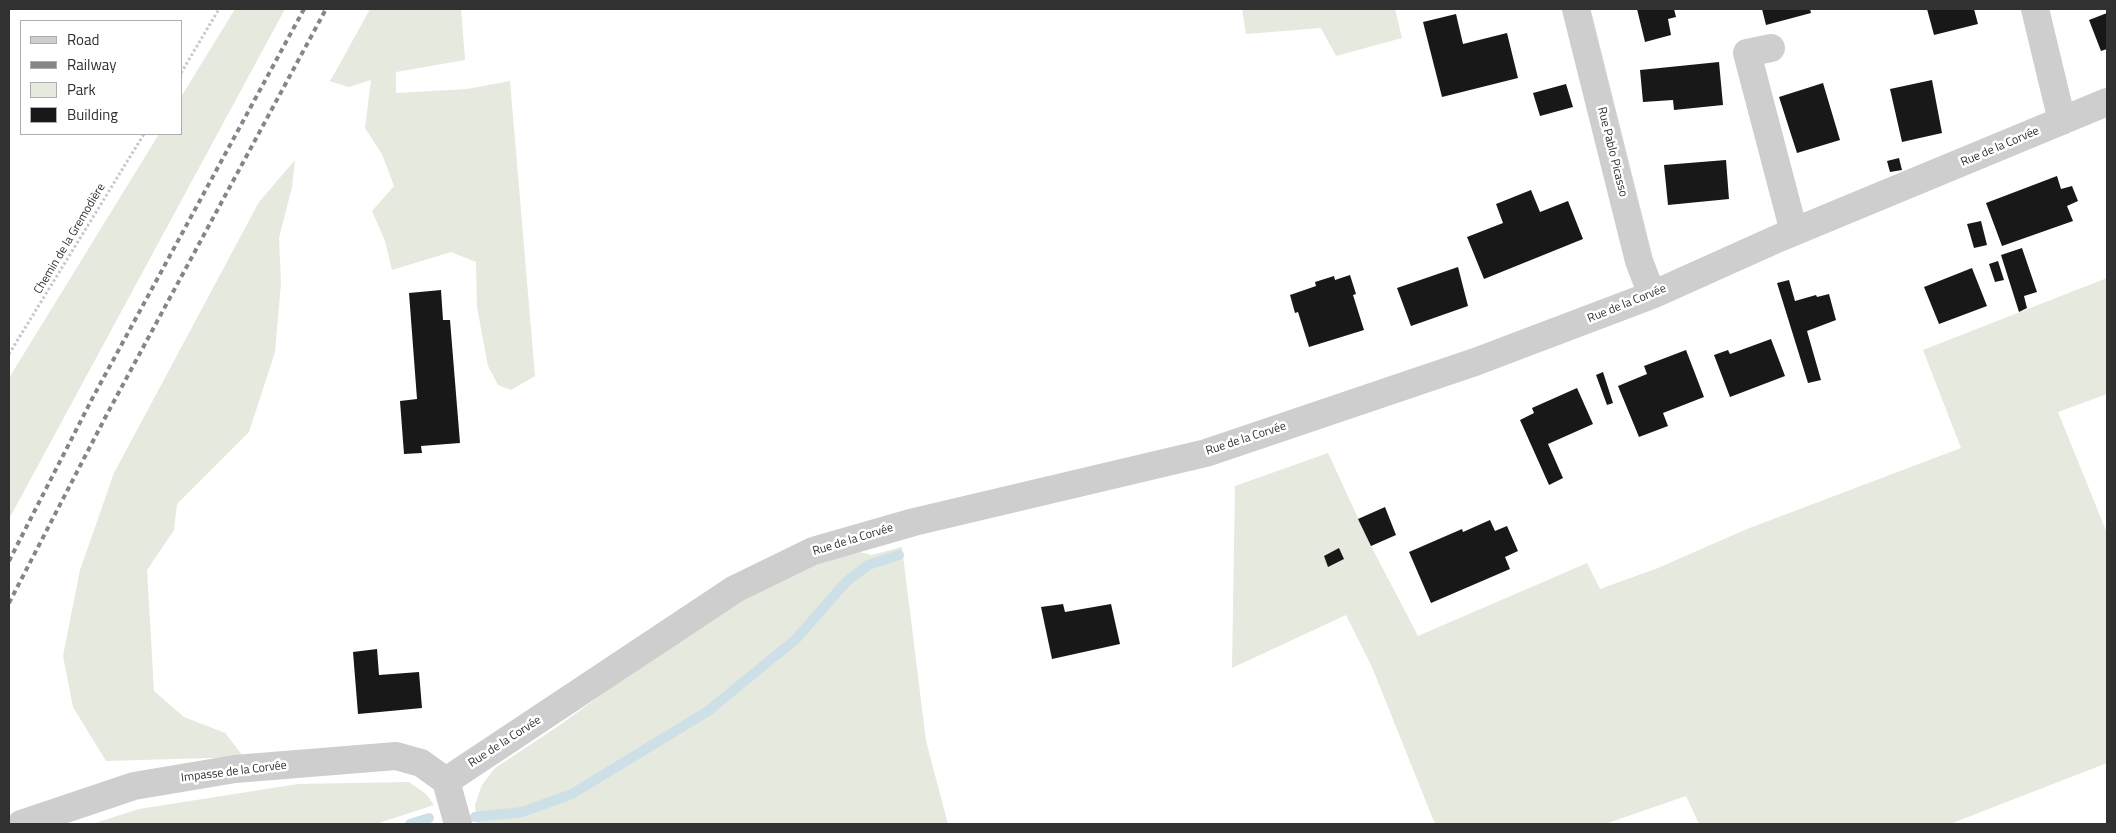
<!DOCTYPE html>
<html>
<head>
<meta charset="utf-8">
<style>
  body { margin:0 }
  #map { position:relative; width:2116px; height:833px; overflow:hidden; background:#fff; font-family:"Titillium Web",sans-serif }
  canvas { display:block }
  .frame { position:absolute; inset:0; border:10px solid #313131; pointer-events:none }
  .legend { position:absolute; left:20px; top:20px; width:162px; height:115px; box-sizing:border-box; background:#fff; border:1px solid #adadad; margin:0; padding:6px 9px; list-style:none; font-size:15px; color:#313131 }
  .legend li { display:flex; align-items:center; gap:10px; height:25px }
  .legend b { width:25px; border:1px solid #adadad }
</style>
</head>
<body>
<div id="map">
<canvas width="2116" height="833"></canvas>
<div class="frame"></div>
<ul class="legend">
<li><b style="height:6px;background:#cecece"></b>Road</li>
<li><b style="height:6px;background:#868686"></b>Railway</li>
<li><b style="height:14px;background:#e5e9de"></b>Park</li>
<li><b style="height:14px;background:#181818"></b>Building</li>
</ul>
</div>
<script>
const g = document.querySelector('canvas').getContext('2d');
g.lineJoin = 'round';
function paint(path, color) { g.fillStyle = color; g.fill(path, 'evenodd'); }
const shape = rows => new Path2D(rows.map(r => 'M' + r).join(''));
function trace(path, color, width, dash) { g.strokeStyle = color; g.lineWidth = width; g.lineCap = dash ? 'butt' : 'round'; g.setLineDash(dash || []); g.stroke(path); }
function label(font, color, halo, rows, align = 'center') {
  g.font = font + ' "Titillium Web",sans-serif'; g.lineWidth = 5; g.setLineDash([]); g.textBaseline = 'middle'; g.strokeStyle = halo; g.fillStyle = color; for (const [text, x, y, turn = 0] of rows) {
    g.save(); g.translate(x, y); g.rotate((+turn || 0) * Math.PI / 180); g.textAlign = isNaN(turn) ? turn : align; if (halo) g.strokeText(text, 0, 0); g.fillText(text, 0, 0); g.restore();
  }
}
paint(shape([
  [235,9,285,9,9,519,9,378,159,134,181,134,181,97],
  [370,9,461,9,465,60,396,72,396,93,467,89,510,81,535,376,511,390,498,385,488,366,477,307,476,262,451,252,392,270,385,241,372,211,394,186,382,154,365,128,371,80,349,87,329,81,332,78],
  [1242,9,1395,9,1402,38,1336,56,1321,28,1246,34],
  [295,160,292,187,279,238,281,283,275,352,249,432,177,504,174,530,147,570,154,691,184,717,225,733,244,757,106,761,73,707,63,656,80,570,114,473,259,202],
  [2107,278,2107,394,2058,412,2107,533,2107,763,1950,824,1699,824,1686,796,1605,824,1435,824,1372,667,1346,615,1232,668,1235,486,1328,453,1371,546,1418,636,1587,563,1600,589,1658,568,1747,529,1961,448,1923,350],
  [902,547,926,741,948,824,477,824,475,805,482,785,495,768,557,727,728,603,827,556,856,551,872,555],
  [409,782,426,794,434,805,376,824,92,824,139,809,298,784]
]), '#e5e9de');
trace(shape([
  [475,817,522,812,572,794,708,711,796,639,846,582,868,565,899,555],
  [410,824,429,818]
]), '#cddfe7', 10);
paint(shape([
  [1637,9,1674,9,1676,17,1668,19,1671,35,1645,42],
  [1762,9,1810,9,1811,13,1766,25],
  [1927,9,1974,9,1978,24,1934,35],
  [2107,13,2107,49,2101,51,2089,20],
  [1456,14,1463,44,1507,33,1518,78,1442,97,1423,22],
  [1719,62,1723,105,1674,110,1673,100,1643,102,1640,70],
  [1932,80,1942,133,1902,142,1890,89],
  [1823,83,1840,140,1797,153,1779,97],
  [1566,84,1573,107,1540,116,1533,93],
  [1899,158,1902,170,1890,172,1887,161],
  [1726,160,1729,199,1668,205,1664,165],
  [2057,176,2061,189,2072,186,2078,201,2067,206,2073,221,2002,246,1986,203],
  [1531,190,1540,212,1568,201,1583,239,1484,279,1467,237,1503,223,1496,204],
  [1981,221,1987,245,1974,248,1967,224],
  [2022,248,2037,292,2024,296,2027,308,2019,312,2001,255],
  [1998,261,2004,280,1995,282,1989,264],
  [1458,267,1468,306,1411,326,1397,288],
  [1972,268,1987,306,1939,324,1924,287],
  [1350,275,1356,294,1353,295,1364,330,1309,347,1298,312,1295,313,1290,295,1316,286,1315,282,1334,276,1335,280],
  [1789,280,1795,301,1816,295,1817,297,1829,294,1836,320,1807,331,1821,380,1808,383,1777,283],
  [441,290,443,320,450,320,460,443,421,446,422,453,404,454,400,401,417,399,409,293],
  [1771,339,1785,376,1730,397,1714,355,1728,350,1730,354],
  [1686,350,1704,397,1663,413,1668,426,1639,437,1618,386,1647,374,1644,366],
  [1603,372,1613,403,1607,405,1596,375],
  [1577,388,1593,424,1548,444,1563,478,1549,485,1520,420,1534,413,1532,408],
  [1385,507,1396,535,1371,546,1358,519],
  [1490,520,1495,531,1507,526,1518,551,1505,557,1510,569,1431,603,1409,552,1462,529,1463,532],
  [1339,548,1344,559,1328,567,1324,556],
  [1063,604,1065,612,1111,604,1120,644,1052,659,1041,607],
  [377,649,379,675,419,672,422,708,358,714,353,652]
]), '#181818');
trace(shape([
  [181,73,219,9],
  [9,354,144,134]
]), '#c8c8c8', 3, [2.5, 2.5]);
trace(shape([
  [1576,9,1639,261,1652,295],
  [2035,9,2062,121],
  [1771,48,1747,53,1794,232],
  [21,824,134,786,235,769,396,756,421,763,446,781],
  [458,824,446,781,735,589,813,551,914,522,1206,453,1475,362,1652,295,1779,238,2107,102]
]), '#cecece', 28);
trace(shape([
  [9,561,92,399,304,9],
  [9,603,106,416,326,9]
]), '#868686', 4, [5, 4]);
label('12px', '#313131', '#fff', [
  ["Rue de la Corvée",2000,147,-23],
  ["Rue Pablo Picasso",1612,152,76],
  ["Chemin de la Gremodière",70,239,-59],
  ["Rue de la Corvée",1627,304,-22],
  ["Rue de la Corvée",1246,439,-18],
  ["Rue de la Corvée",853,540,-17],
  ["Rue de la Corvée",505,742,-33],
  ["Impasse de la Corvée",234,772,-7]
]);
</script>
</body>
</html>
